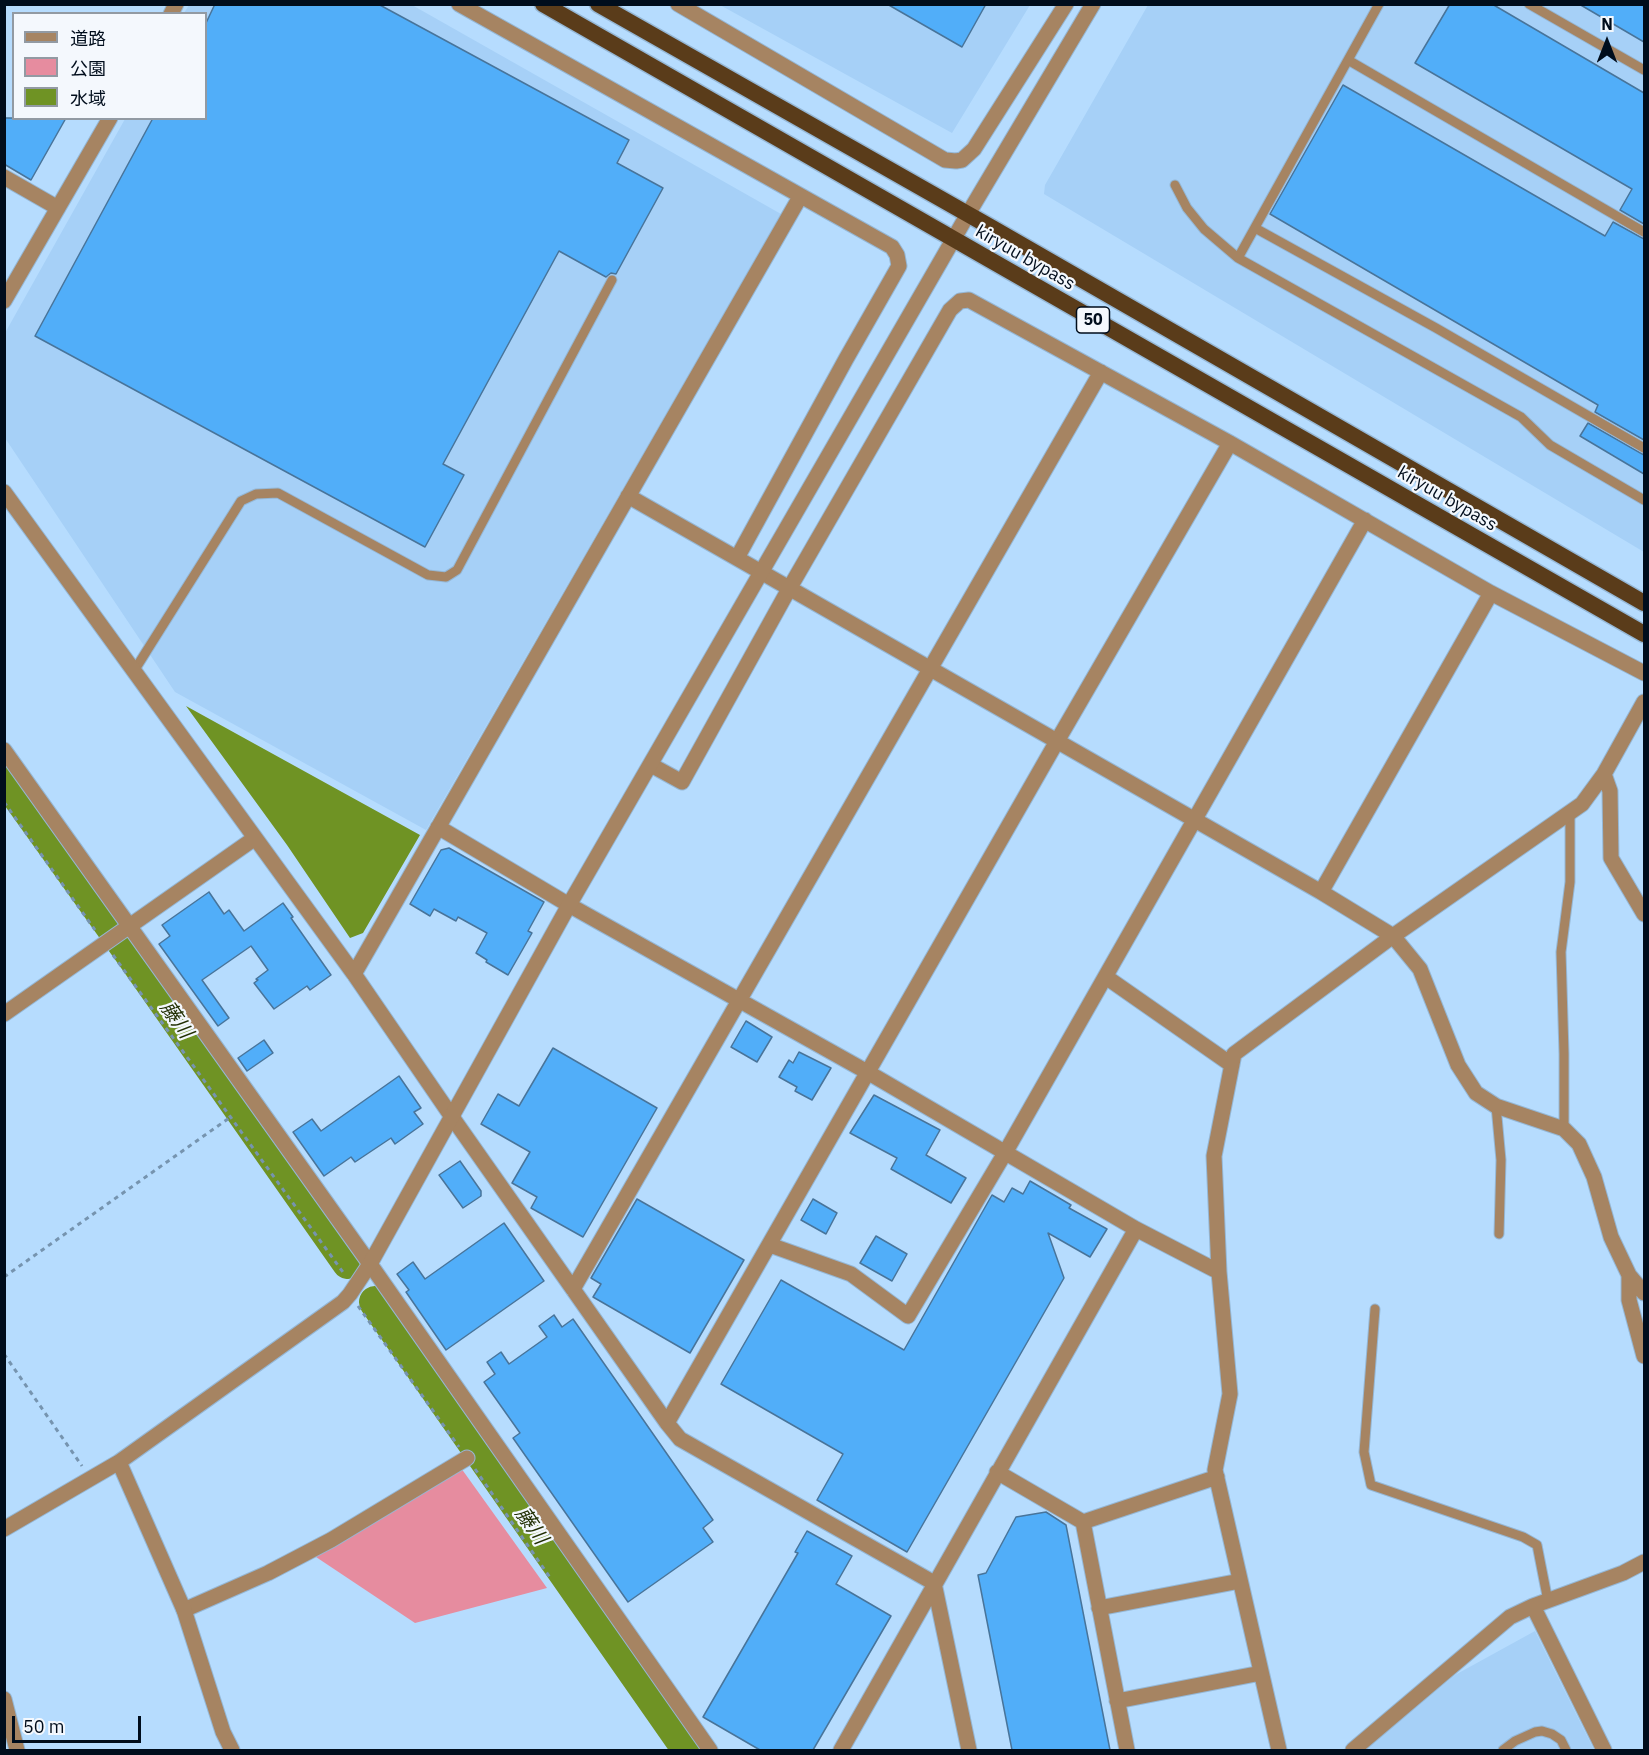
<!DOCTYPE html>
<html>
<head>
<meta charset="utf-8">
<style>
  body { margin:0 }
  #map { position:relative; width:1649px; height:1755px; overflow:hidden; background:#b6dcfe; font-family:"IBM Plex Sans","Noto Sans JP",sans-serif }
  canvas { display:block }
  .frame { position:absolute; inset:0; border:6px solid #000d1c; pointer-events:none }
  .legend { position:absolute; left:12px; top:12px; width:195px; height:108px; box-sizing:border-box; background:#f4f8fd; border:2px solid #929aa3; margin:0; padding:8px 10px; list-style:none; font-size:18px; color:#000d1c }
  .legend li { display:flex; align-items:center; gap:12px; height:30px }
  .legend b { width:30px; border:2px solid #929aa3 }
  .north { position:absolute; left:1577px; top:12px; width:60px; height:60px; -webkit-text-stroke:4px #f4f8fd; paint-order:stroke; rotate:0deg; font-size:16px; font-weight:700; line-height:24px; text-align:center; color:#000d1c }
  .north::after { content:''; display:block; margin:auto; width:21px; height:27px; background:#000d1c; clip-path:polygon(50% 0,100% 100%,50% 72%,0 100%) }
  .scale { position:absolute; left:12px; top:1716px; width:129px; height:27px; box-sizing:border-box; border:3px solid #000d1c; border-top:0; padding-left:8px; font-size:18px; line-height:21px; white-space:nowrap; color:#000d1c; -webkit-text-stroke:4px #f4f8fd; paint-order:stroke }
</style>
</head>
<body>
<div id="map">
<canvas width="1649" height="1755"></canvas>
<div class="frame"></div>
<ul class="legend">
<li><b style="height:8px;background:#a68462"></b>道路</li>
<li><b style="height:16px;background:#e68c9f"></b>公園</li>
<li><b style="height:16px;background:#6f9324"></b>水域</li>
</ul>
<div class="north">N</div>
<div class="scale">50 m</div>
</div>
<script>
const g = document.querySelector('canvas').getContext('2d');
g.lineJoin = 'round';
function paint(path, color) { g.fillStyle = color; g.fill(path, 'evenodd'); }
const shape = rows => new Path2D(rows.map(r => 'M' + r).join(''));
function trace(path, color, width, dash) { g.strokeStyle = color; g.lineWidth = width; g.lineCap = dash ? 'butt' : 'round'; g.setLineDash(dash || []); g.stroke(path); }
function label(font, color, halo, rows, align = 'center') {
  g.font = font + ' "IBM Plex Sans","Noto Sans JP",sans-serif'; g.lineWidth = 4.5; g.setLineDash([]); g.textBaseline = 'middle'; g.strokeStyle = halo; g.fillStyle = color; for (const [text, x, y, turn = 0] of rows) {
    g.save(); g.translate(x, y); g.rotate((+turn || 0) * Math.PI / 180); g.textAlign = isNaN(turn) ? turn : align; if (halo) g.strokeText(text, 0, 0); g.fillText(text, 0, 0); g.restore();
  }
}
paint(shape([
  [189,5,412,5,781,214,426,830,175,692,5,438,5,333,125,119,206,118,206,14,184,13],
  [720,5,1030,5,952,133],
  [1148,5,1644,5,1644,552,1044,194,1045,185],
  [1535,1631,1594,1750,1365,1750,1455,1675]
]), '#a6d0f7');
paint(shape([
  [461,1468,547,1588,415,1623,313,1555]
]), '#e68c9f');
paint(shape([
  [186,706,420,835,363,933,350,938,287,845]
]), '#6f9324');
trace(shape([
  [4,777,135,960,348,1263],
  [375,1302,688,1750]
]), '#6f9324', 32);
const building = shape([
  [215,4,378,4,629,140,617,163,663,188,616,274,611,273,606,277,559,251,443,464,464,475,425,547,35,336,153,118,206,118,206,23,215,4],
  [887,4,986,4,962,47,887,4],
  [1450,4,1492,4,1644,93,1644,224,1620,210,1632,189,1415,63,1450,4],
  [1579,4,1644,4,1644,42,1579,4],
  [1343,85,1605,236,1613,222,1644,239,1644,440,1595,412,1598,405,1270,214,1343,85],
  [4,118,66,118,31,180,4,164,4,118],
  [1588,423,1644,455,1644,474,1580,436,1588,423],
  [449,848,544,902,528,931,532,933,508,975,486,962,487,960,476,953,487,933,458,917,456,921,434,909,430,916,410,904,441,850,449,848],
  [209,892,224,914,229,910,244,931,283,903,293,917,291,918,331,975,310,990,307,986,274,1009,254,983,258,980,256,979,268,970,251,946,202,980,229,1018,218,1026,159,944,170,936,162,925,209,892],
  [746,1021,772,1037,757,1062,731,1047,746,1021],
  [264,1040,273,1053,247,1071,238,1058,264,1040],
  [553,1048,657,1108,583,1237,531,1208,537,1197,512,1183,530,1152,481,1124,498,1094,519,1106,553,1048],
  [799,1052,831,1068,812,1100,795,1091,797,1087,779,1077,789,1060,793,1063,799,1052],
  [399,1076,421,1108,414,1112,423,1124,395,1144,391,1138,355,1162,351,1157,324,1176,293,1132,312,1119,321,1131,399,1076],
  [874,1095,940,1130,926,1155,966,1178,951,1203,891,1169,897,1158,850,1133,874,1095],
  [460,1161,481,1191,481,1196,463,1208,439,1175,460,1161],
  [1030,1181,1071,1205,1069,1208,1107,1229,1090,1257,1048,1233,1064,1278,907,1552,817,1500,843,1454,721,1384,781,1280,904,1350,992,1195,1004,1202,1012,1188,1023,1194,1030,1181],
  [637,1199,744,1260,690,1353,593,1297,601,1284,591,1278,637,1199],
  [813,1199,837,1213,826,1234,801,1220,813,1199],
  [504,1223,544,1281,446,1350,406,1292,409,1290,397,1274,413,1262,425,1279,504,1223],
  [876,1236,907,1254,892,1281,860,1263,876,1236],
  [554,1315,562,1327,573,1319,713,1520,703,1528,713,1542,628,1602,513,1438,520,1433,484,1382,495,1374,487,1362,501,1352,509,1364,547,1337,539,1326,554,1315],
  [1046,1512,1066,1525,1110,1750,1012,1750,978,1575,986,1573,1016,1517,1046,1512],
  [807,1531,852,1556,836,1584,891,1616,813,1750,760,1750,703,1717,798,1553,795,1552,807,1531]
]);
paint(building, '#51aef9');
trace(building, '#48749a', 1.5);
const service = shape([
  [1529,4,1644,70],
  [1348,60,1644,232],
  [1175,185,1187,208,1204,229,1238,258,1521,417,1550,445,1644,500],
  [1255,228,1436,328,1644,448],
  [1238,258,1379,4],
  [134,671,241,501,256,494,278,493,428,575,446,577,457,570,612,280],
  [1496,1106,1501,1160,1499,1234],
  [1564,1129,1564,1054,1561,952,1570,882,1570,813],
  [1375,1309,1364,1452,1371,1485,1523,1537,1537,1545,1548,1601],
  [1503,1750,1515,1741,1535,1732,1542,1731,1552,1734,1561,1740,1566,1750]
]);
const minor = shape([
  [459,4,892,247,897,255,899,266,846,359,737,558],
  [678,4,945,160,956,161,962,160,974,149,1066,4],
  [171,14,176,4],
  [4,177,58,208],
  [4,301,110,118],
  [4,492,354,974,452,1117,667,1423,680,1439,934,1583,969,1750],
  [628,496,1321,892,1393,936,1420,969,1458,1065,1476,1093,1496,1106,1564,1129,1579,1144,1594,1177,1611,1237,1629,1275,1644,1293],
  [4,750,370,1264,710,1750],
  [651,765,682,782,789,589,950,310,960,301,969,300,1230,443,1491,593,1644,673],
  [1604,774,1610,791,1611,858,1644,914],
  [438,827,569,905,869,1073,1136,1229,1219,1272],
  [1321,892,1491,593],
  [354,974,800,197],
  [1106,977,1232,1065],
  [4,1014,255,838],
  [770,1245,851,1274,908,1316,1005,1153,1365,520],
  [1629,1275,1629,1300,1644,1356],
  [573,1289,1101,372],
  [667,1423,1056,743,1230,443],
  [997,1472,1083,1522,1127,1750],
  [1083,1522,1217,1477],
  [1533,1606,1604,1750],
  [1099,1608,1240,1581],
  [184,1610,268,1573,331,1540,467,1458],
  [4,1699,17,1750],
  [1117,1701,1261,1673],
  [841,1750,1136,1229],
  [1279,1750,1215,1470,1230,1394,1219,1272,1214,1156,1234,1054,1393,936,1582,804,1604,774,1644,702],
  [1353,1750,1510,1617,1533,1606,1623,1573,1644,1562]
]);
const tertiary = shape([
  [119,1462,184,1610,223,1732,232,1750],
  [4,1529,119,1462,343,1302,350,1294,370,1264,569,905,968,214,1093,4]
]);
const trunk = shape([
  [543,4,1644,634],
  [598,4,994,229,1644,603]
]);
trace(service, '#95b7d5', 11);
trace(minor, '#95b7d5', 17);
trace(tertiary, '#95b7d5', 17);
trace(trunk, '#95b7d5', 19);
trace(shape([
  [4,802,95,930],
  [113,955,345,1275],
  [4,1277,232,1116],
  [358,1306,459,1447],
  [4,1354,82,1466],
  [475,1469,551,1579]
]), '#7694af', 3, [4.5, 4.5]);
trace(service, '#a68462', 9);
trace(minor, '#a68462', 15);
trace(tertiary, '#a68462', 15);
trace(trunk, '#5a3c1a', 16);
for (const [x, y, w] of [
  [1093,320,33]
]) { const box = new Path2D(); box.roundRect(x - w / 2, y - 13, w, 26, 4.5); g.fillStyle = '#f4f8fd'; g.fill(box); trace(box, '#000d1c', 1.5); }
label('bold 16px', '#000d1c', null, [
  ["50",1093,320]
]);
label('18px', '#000d1c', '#f4f8fd', [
  ["kiryuu bypass",1025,258,30],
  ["kiryuu bypass",1447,499,30]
]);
label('italic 20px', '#212f03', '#f4f8fd', [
  ["藤川",176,1020,55],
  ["藤川",531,1526,55]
]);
</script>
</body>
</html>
